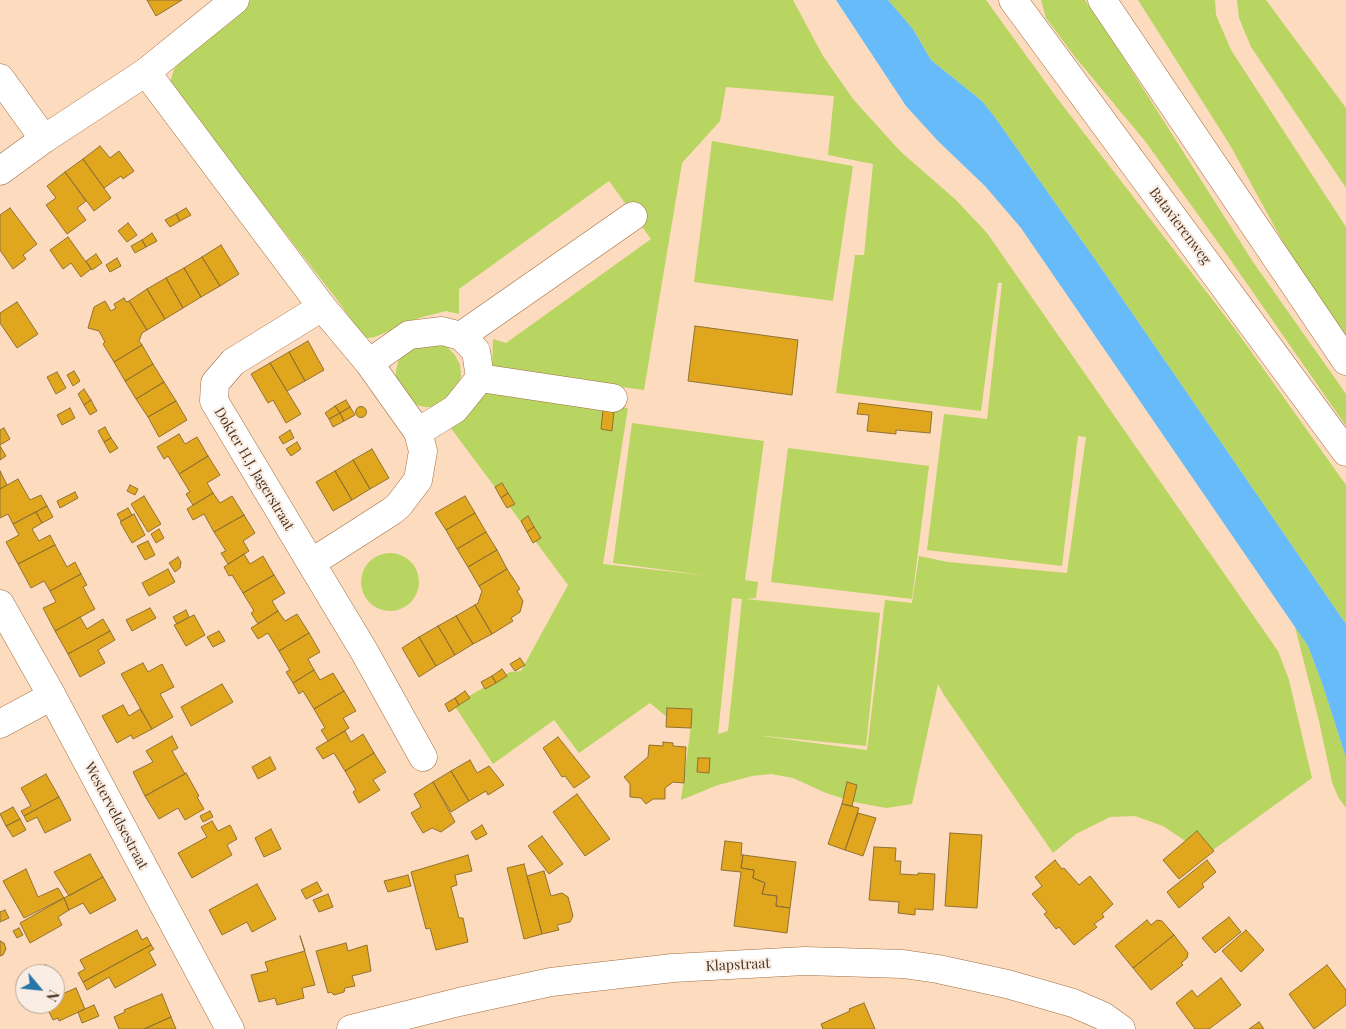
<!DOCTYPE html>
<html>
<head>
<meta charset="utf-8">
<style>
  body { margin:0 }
  #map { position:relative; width:1346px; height:1029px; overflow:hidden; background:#fddbbe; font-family:"Playfair Display",serif }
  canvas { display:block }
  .north { position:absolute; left:15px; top:964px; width:50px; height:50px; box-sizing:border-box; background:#f9ede4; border:1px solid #b3a396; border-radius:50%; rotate:118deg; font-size:14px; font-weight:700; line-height:20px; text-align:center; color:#4b3421 }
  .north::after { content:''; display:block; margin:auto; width:18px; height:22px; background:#2875a8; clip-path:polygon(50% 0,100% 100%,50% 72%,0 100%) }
</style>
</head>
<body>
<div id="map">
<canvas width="1346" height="1029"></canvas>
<div class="north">N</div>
</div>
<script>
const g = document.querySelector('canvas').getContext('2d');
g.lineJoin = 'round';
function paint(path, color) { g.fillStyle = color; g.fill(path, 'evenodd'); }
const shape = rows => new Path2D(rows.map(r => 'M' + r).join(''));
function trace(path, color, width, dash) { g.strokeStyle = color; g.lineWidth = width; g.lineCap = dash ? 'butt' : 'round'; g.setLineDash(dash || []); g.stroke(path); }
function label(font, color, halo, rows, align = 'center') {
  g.font = font + ' "Playfair Display",serif'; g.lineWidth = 4; g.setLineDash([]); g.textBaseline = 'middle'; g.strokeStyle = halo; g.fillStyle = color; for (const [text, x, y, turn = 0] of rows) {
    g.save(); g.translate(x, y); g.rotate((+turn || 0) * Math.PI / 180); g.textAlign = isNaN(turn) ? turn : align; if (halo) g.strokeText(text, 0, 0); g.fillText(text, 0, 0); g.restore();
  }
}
paint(shape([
  [251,0,793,0,823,56,853,99,900,151,956,200,987,233,1278,651,1289,680,1312,778,1206,855,1163,826,1135,816,1110,817,1076,834,1053,853,944,695,938,684,912,804,886,808,854,802,826,793,793,778,771,774,752,776,718,785,681,800,691,726,668,718,650,703,579,753,554,720,493,764,454,705,510,672,521,671,568,585,447,423,484,391,628,408,603,564,710,576,613,563,632,423,764,441,745,580,758,582,756,598,746,599,880,613,866,746,754,735,867,750,885,600,912,603,919,556,948,562,1067,573,1086,437,1078,436,1062,566,927,550,944,414,987,419,1002,283,998,283,981,411,836,393,855,255,864,255,873,164,828,155,834,96,726,87,720,121,682,163,644,390,492,369,493,339,506,343,651,239,609,181,459,289,459,314,446,311,419,318,375,337,368,338,363,336,338,301,179,96,170,82,174,69,204,38],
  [732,598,742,599,728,731,718,734],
  [888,0,986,0,1057,98,1235,329,1346,485,1346,624,1104,272,994,116,982,101,931,60,913,29],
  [1041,0,1085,0,1099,19,1253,262,1346,394,1346,426,1227,255,1145,141,1075,57,1046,18],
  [1138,0,1215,0,1216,15,1231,50,1346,227,1346,352,1314,299,1230,145],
  [1237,0,1266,0,1346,108,1346,188,1251,47,1239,18],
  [712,141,853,166,833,301,694,282],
  [437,343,447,347,455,355,460,365,461,376,458,387,452,397,434,407,424,407,414,404,396,380,396,370,399,359,406,350,415,344],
  [788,448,929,466,912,599,771,582],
  '361 582a29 29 0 1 1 58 0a29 29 0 1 1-58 0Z',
  [1295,627,1308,646,1323,686,1346,758,1346,808,1338,797,1332,782,1319,721]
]), '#b7d560');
paint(shape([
  [836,0,888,0,913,29,931,60,982,101,994,116,1104,272,1346,624,1346,758,1323,686,1308,646,1021,228,985,186,938,141,906,106]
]), '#67bbf8');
const building = shape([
  [147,0,182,0,156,16,147,0],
  [100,146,110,158,119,151,134,171,123,179,121,176,104,188,83,159,100,146],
  [83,159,111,198,94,211,65,172,83,159],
  [65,172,86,201,77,208,86,220,67,234,46,205,56,198,47,186,65,172],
  [10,208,37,244,23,255,26,259,13,269,0,250,0,215,10,208],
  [186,208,191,215,180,221,176,214,186,208],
  [176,214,180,221,170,227,165,220,176,214],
  [128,223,137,235,127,242,118,231,128,223],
  [152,233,157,241,146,247,142,240,152,233],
  [68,237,91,269,81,277,71,263,63,269,50,250,68,237],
  [142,240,146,247,135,253,131,246,142,240],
  [221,245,239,274,220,286,202,257,221,245],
  [96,254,102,263,92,270,86,261,96,254],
  [202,257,220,286,201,297,184,268,202,257],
  [117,258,121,266,110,272,106,265,117,258],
  [184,268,201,297,183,308,166,278,184,268],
  [166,278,183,308,165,319,147,289,166,278],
  [147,289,165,319,147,330,129,301,147,289],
  [124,298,126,302,129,301,147,330,142,333,139,341,142,345,114,362,103,344,105,342,99,331,88,328,94,307,105,301,111,311,116,308,114,304,124,298],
  [17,302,38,334,17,348,0,323,0,313,17,302],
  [695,326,798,340,792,395,688,381,695,326],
  [308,341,324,370,305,381,289,352,308,341],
  [142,345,153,364,125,381,114,362,142,345],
  [289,352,305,381,287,391,270,363,289,352],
  [270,363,301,414,286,423,273,400,268,403,251,374,270,363],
  [153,364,164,382,136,399,125,381,153,364],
  [74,371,80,381,73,386,67,375,74,371],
  [57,372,66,388,56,394,47,377,57,372],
  [164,382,176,401,148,417,136,399,164,382],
  [84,389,91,400,84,405,78,394,84,389],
  [91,400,97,411,90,415,84,405,91,400],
  [346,400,350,407,340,413,335,406,346,400],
  [176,401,187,420,159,437,148,417,176,401],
  [859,403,932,412,930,433,896,430,896,434,867,431,869,415,857,414,859,403],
  [335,406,340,413,329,419,325,413,335,406],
  '355.5 412a5.5 5.5 0 1 1 11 0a5.5 5.5 0 1 1-11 0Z',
  [350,407,355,415,344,421,340,413,350,407],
  [70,408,75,418,62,425,57,415,70,408],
  [603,410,614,412,612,431,601,429,603,410],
  [340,413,344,421,333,427,329,419,340,413],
  [105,427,111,438,104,442,98,431,105,427],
  [4,428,10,439,0,445,0,430,4,428],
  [290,430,294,438,283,444,279,437,290,430],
  [179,434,185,444,197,437,208,456,179,474,168,456,164,459,157,447,179,434],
  [111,438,118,448,110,453,104,442,111,438],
  [297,442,301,449,291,456,286,449,297,442],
  [0,446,6,456,0,460,0,446],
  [372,449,389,478,370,489,353,460,372,449],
  [208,456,220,475,207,483,213,493,193,505,186,494,190,492,179,474,208,456],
  [353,460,370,489,352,500,335,471,353,460],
  [0,471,7,485,0,489,0,471],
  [335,471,352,500,333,511,316,482,335,471],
  [18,479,30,500,41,495,47,506,13,524,8,514,0,518,0,489,18,479],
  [502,483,508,493,501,498,495,487,502,483],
  [130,485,138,489,135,495,127,491,130,485],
  [75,492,78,498,60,508,57,501,75,492],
  [213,493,220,503,232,496,244,515,214,532,204,514,193,520,187,509,213,493],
  [508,493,515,504,507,508,501,498,508,493],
  [144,496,161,524,148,532,131,504,144,496],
  [465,496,475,513,446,530,435,513,465,496],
  [47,506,53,517,42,523,36,512,47,506],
  [128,508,132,515,121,521,117,514,128,508],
  [36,512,42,523,32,529,39,541,50,535,55,545,18,564,6,542,19,535,13,524,36,512],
  [475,513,486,532,457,549,446,530,475,513],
  [134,514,145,535,132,543,120,522,134,514],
  [244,515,255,533,243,541,249,551,228,564,221,553,226,551,214,532,244,515],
  [528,516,534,527,527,532,521,521,528,516],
  [534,527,541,538,533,543,527,532,534,527],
  [159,529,164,538,156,543,151,534,159,529],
  [486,532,497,550,468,567,457,549,486,532],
  [148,541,155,555,145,560,137,546,148,541],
  [55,545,67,567,75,562,81,574,50,591,44,581,31,588,18,564,55,545],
  [497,550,507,569,479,586,468,567,497,550],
  [244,554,250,564,263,556,274,575,243,593,232,575,229,576,224,567,244,554],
  [178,557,181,562,180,568,175,572,169,563,178,557],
  [168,569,175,582,149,596,142,583,168,569],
  [507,569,520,589,517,591,523,601,520,612,511,618,513,621,492,634,475,605,478,603,482,591,479,586,507,569],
  [81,574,87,585,83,587,95,609,55,631,43,608,56,602,50,591,81,574],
  [274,575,285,593,272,601,278,611,258,624,251,613,254,611,243,593,274,575],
  [475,605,492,634,473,644,456,616,475,605],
  [150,608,156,618,132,631,126,620,150,608],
  [186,610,189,617,177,624,173,617,186,610],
  [278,611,285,621,297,614,309,633,279,651,268,633,258,639,251,628,278,611],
  [194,615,205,635,186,646,174,625,194,615],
  [456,616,473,644,455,655,438,626,456,616],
  [80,617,87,629,103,619,110,631,68,654,55,631,80,617],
  [438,626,455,655,436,666,419,637,438,626],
  [110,631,115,640,98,650,105,663,80,677,68,654,110,631],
  [219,631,225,641,213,647,207,637,219,631],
  [309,633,320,652,308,659,314,670,293,683,286,672,290,670,279,651,309,633],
  [419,637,436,666,419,677,402,648,419,637],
  [520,658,525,665,515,671,510,664,520,658],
  [143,663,148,672,162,664,174,687,160,694,173,717,152,729,121,674,143,663],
  [502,669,507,676,496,683,492,676,502,669],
  [314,670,320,680,333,673,344,691,314,709,303,691,299,694,293,683,314,670],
  [492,676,496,683,485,689,481,682,492,676],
  [222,684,233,702,191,726,181,707,222,684],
  [344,691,356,711,343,718,349,728,328,741,321,730,325,728,314,709,344,691],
  [465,691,470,698,459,705,455,698,465,691],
  [455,698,459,705,449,712,445,704,455,698],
  [123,705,129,716,140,709,152,729,133,739,131,735,117,743,102,716,123,705],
  [667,708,692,709,691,728,666,727,667,708],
  [345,731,351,742,363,734,374,753,345,771,334,753,323,759,316,748,345,731],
  [172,736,178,748,172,751,185,774,145,796,133,772,153,762,146,751,172,736],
  [558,737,590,777,574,788,565,776,562,777,543,748,558,737],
  [663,742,673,743,673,746,686,747,684,783,673,782,665,788,665,799,653,799,646,804,641,798,630,797,630,784,624,777,648,757,649,745,663,746,663,742],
  [374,753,386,772,373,780,380,790,359,803,353,792,356,790,345,771,374,753],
  [270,757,276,769,258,779,252,767,270,757],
  [698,758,710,758,709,773,697,772,698,758],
  [470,760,477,773,489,766,504,785,488,795,486,791,469,801,451,771,470,760],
  [451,771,469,801,451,812,433,782,451,771],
  [186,773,199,796,197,797,204,809,185,820,178,808,159,819,145,796,186,773],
  [46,774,59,797,24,816,21,811,31,806,21,788,46,774],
  [433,782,455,822,441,832,432,828,423,833,411,813,421,807,414,794,433,782],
  [847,782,857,785,852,806,842,804,847,782],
  [577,794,610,839,585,856,553,812,577,794],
  [59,797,71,820,45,833,37,817,27,822,24,816,59,797],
  [842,804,859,808,845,850,828,844,842,804],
  [13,807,20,819,6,826,0,814,13,807],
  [210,811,213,817,203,822,200,816,210,811],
  [858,813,876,818,863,856,845,850,858,813],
  [20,819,26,830,13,837,6,826,20,819],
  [212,821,218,831,230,825,237,839,227,845,232,855,192,878,178,853,207,837,201,827,212,821],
  [482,825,487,834,476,840,471,832,482,825],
  [271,829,281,849,264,857,255,838,271,829],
  [1197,831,1214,851,1179,879,1163,860,1197,831],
  [950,833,982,835,977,908,945,906,950,833],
  [542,836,563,864,549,874,528,846,542,836],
  [725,841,742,843,741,855,743,855,741,868,754,870,753,878,765,883,762,894,777,896,776,906,790,908,787,933,734,926,741,872,721,870,725,841],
  [874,847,896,848,895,861,901,861,900,874,918,875,918,873,935,874,933,910,915,909,915,915,898,913,899,902,869,900,874,847],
  [90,854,103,877,69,896,54,872,90,854],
  [468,855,472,871,455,875,457,885,451,887,459,918,463,918,468,942,436,950,430,928,426,929,411,872,468,855],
  [743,855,796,862,790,908,776,906,777,896,762,894,765,883,753,878,754,870,741,868,743,855],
  [1055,860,1062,869,1064,868,1079,885,1090,876,1113,904,1102,914,1104,917,1094,924,1097,927,1074,945,1059,927,1056,929,1044,914,1047,912,1032,894,1042,886,1035,877,1055,860],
  [1207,860,1216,872,1202,884,1204,887,1179,908,1167,892,1207,860],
  [524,864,542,934,524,939,507,868,524,864],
  [26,869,38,897,58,888,64,898,24,918,3,881,26,869],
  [544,871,551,896,562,893,568,897,573,916,570,922,557,925,559,930,542,934,527,876,544,871],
  [408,875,411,886,388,892,384,881,408,875],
  [103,877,116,900,90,914,83,903,69,910,64,898,103,877],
  [317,882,322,891,306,899,301,890,317,882],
  [257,884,276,919,252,932,247,922,222,935,209,910,257,884],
  [328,894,333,907,319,912,313,900,328,894],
  [64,898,69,910,58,917,62,925,30,943,20,923,64,898],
  [5,910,9,918,0,922,0,912,5,910],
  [1229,917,1241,932,1215,953,1202,938,1229,917],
  [1147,920,1151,925,1157,920,1162,921,1174,935,1133,968,1115,946,1147,920],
  [19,928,23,935,17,938,13,931,19,928],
  [137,930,142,940,147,937,151,945,83,982,78,973,85,969,80,960,137,930],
  [1246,930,1264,950,1241,972,1222,951,1246,930],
  [1174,935,1188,953,1187,958,1181,963,1183,965,1151,990,1133,968,1174,935],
  [300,936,315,985,302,988,304,998,277,1005,275,998,259,1002,251,975,268,971,265,962,305,951,300,936],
  [0,941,4,943,6,949,3,955,0,956,0,941],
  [346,943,348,951,367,945,371,971,352,976,355,986,345,988,344,992,334,995,331,992,328,993,316,951,346,943],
  [151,945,154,949,149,952,156,965,115,988,109,977,87,990,83,982,151,945],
  [46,965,51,974,32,974,31,972,46,965],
  [1327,965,1346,990,1346,1005,1314,1029,1289,994,1327,965],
  [1221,978,1241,1005,1209,1029,1195,1029,1176,1003,1192,990,1197,997,1221,978],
  [76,988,85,1009,59,1021,58,1018,53,1020,45,1004,55,1004,55,997,76,988],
  [162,994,171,1017,144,1029,119,1029,114,1017,125,1012,124,1010,162,994],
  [864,1003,875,1029,823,1029,821,1024,850,1011,849,1009,864,1003],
  [94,1005,99,1016,82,1023,78,1012,94,1005],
  [171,1017,176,1029,144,1029,171,1017],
  [1259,1022,1264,1029,1249,1029,1259,1022]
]);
paint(building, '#e0a61e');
trace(building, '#917132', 1);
const minor = shape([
  [146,72,322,307,369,363,418,432,423,451,418,480,399,505,392,511,311,563,364,651,423,757],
  [0,78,44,139],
  [0,171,44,139,146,72,235,0],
  [461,336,633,216],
  [369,363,409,335,442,331,461,336,476,351,480,378,455,409,418,432],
  [480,378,613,398],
  [311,563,214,401,215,383,233,362,322,307],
  [0,604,52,696,230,1029],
  [0,724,52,696],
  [351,1029,459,1002,551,982,673,968,805,961,903,964,938,969,1007,984,1073,1003,1103,1016,1121,1029]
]);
const major = shape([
  [1013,0,1346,452],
  [1102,0,1346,361]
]);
trace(minor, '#a16e40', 29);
trace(major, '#a16e40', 29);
trace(minor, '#fff', 28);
trace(major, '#fff', 28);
label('14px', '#4b3421', '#f9ede4', [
  ["Batavierenweg",1180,226,53],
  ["Dokter H.J. Jagerstraat",254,469,59],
  ["Westerveldsestraat",116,816,62],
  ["Klapstraat",738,965,-3]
]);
</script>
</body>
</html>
